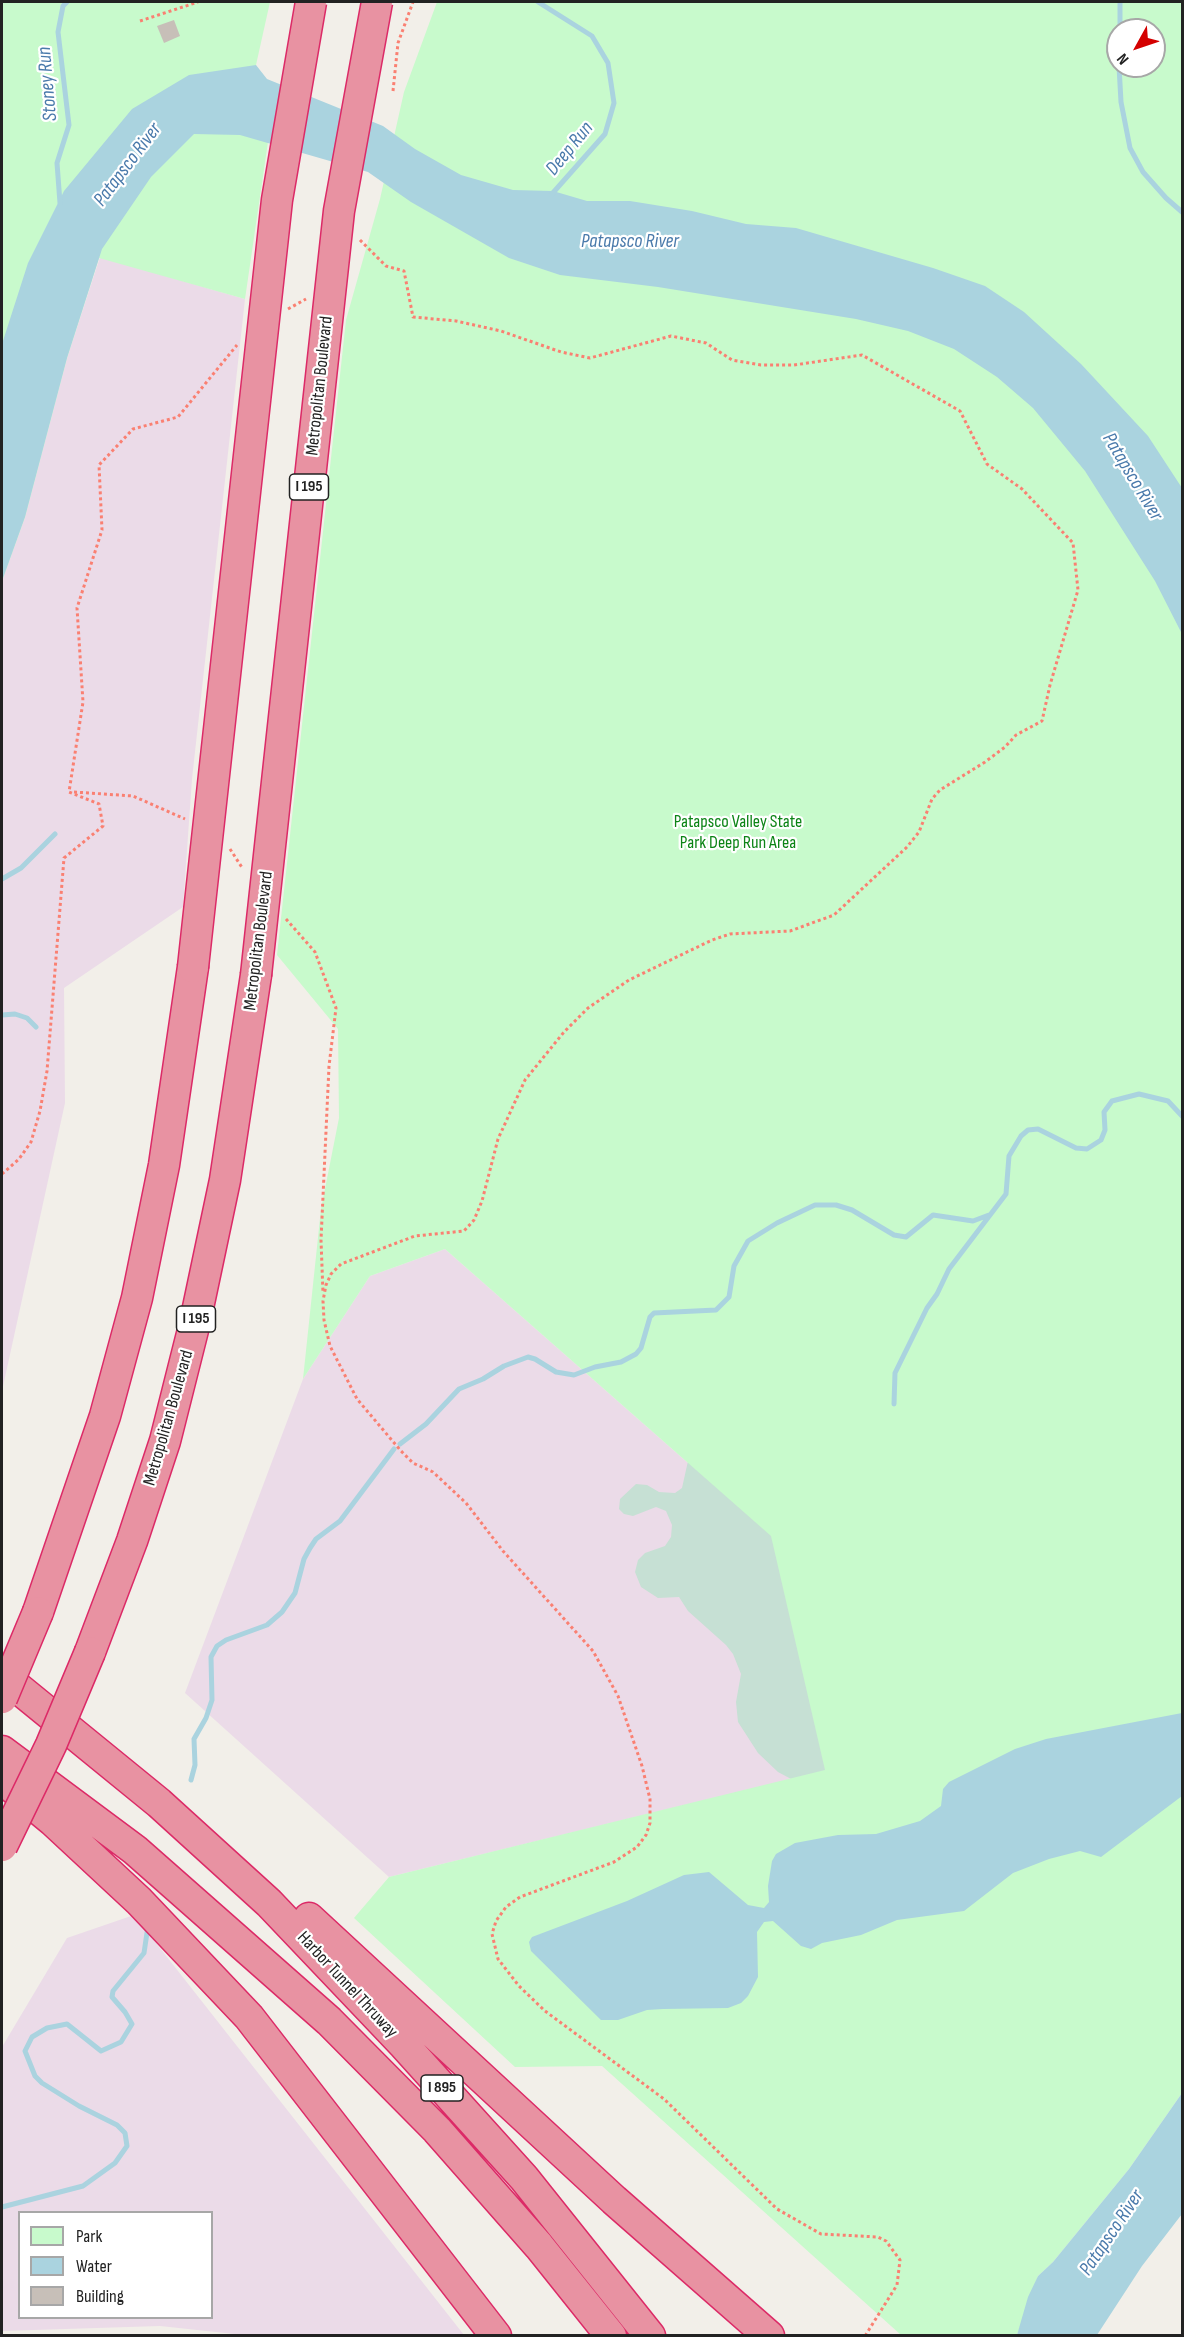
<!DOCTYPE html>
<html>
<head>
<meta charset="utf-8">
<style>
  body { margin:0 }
  #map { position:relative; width:1184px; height:2337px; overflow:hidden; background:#f2efe9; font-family:"Sofia Sans Condensed",sans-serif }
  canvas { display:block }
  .frame { position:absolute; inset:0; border:3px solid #222; pointer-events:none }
  .legend { position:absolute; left:18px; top:2211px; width:195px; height:108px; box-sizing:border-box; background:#fff; border:2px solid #a7a7a7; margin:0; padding:8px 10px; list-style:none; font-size:18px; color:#222 }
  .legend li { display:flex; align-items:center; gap:12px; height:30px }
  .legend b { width:30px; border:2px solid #a7a7a7 }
  .north { position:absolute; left:1106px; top:18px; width:60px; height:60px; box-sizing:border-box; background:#fff; border:2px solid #a7a7a7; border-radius:50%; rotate:230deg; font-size:16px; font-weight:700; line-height:24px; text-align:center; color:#222 }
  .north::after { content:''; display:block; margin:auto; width:21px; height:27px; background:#d40000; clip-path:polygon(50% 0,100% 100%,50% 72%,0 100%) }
</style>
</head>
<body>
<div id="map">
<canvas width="1184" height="2337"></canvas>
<div class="frame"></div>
<ul class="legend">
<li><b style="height:16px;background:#c8facc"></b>Park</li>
<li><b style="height:16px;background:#aad3df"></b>Water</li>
<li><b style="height:16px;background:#c7bfb8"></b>Building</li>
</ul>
<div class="north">N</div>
</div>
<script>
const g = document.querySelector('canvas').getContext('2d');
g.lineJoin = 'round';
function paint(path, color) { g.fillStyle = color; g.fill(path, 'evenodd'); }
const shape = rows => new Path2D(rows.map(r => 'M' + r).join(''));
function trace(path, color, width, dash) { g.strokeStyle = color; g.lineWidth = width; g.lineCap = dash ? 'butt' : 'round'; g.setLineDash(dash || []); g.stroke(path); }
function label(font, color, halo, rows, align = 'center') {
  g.font = font + ' "Sofia Sans Condensed",sans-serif'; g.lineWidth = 4.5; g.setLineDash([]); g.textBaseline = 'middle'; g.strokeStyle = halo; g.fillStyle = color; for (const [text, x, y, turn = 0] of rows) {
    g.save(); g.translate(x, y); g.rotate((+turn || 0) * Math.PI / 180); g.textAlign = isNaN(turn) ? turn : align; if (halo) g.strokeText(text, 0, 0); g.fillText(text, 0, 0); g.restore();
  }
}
paint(shape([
  [100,257,245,299,192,779,183,907,64,988,65,1103,2,1391,2,581,25,517,67,358],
  [445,1249,771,1536,825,1771,389,1877,185,1693,303,1379,370,1276],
  [134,1915,464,2335,253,2336,160,2326,2,2331,2,2047,67,1938],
  [20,2212,212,2212,212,2318,20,2318]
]), '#ebdbe8');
paint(shape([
  [747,1437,839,1763,818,1777,793,1780,778,1772,758,1753,738,1722,736,1702,741,1674,733,1654,726,1645,688,1611,679,1597,658,1598,641,1587,635,1572,638,1560,645,1553,665,1546,671,1537,672,1525,666,1511,656,1507,633,1516,624,1514,619,1509,620,1499,636,1484,647,1485,659,1492,675,1493,682,1488,690,1452]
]), '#c6e0d4');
paint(shape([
  [2,2,270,2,256,65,268,142,245,299,99,258,67,358,25,517,2,581],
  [437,2,1182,2,1182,2093,1129,2169,1053,2262,1038,2276,1017,2335,901,2335,602,2066,515,2067,354,1918,389,1877,825,1770,771,1536,445,1249,370,1276,303,1379,321,1209,339,1118,338,1029,277,955,346,320,380,199,404,92],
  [1118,30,1154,30,1154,66,1118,66]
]), '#c8facc');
paint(shape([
  [256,65,267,79,383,126,415,149,461,175,513,190,553,191,587,201,630,201,692,211,746,224,796,228,933,268,985,286,1024,312,1081,364,1148,436,1182,488,1182,634,1155,581,1085,471,1033,408,997,377,954,349,908,331,856,319,658,287,560,275,509,258,411,202,368,172,240,135,194,134,151,177,102,249,67,358,25,517,2,581,2,344,28,263,64,191,132,109,189,75],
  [1182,1713,1182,1796,1101,1857,1080,1851,1049,1859,1013,1873,964,1911,897,1920,861,1935,822,1943,811,1949,801,1946,773,1921,764,1922,757,1932,758,1977,748,1996,741,2003,728,2008,663,2009,647,2010,618,2020,601,2020,531,1951,529,1942,532,1937,627,1901,684,1875,709,1872,748,1905,764,1908,769,1902,768,1886,772,1861,776,1854,795,1843,838,1835,876,1834,920,1821,941,1806,943,1789,949,1782,1015,1749,1046,1739],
  [1182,2093,1182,2214,1142,2266,1097,2335,1017,2335,1028,2297,1038,2276,1053,2262,1129,2169]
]), '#aad3df');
trace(shape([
  [538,2,592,36,608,63,614,103,605,134,551,195],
  [1120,30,1120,2],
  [1119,66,1121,102,1130,148,1143,172,1166,198,1182,212],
  [60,203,57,163,69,125,58,32,63,6,67,2],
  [2,879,21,868,55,834],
  [2,1015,15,1014,27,1018,36,1027],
  [894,1404,895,1373,927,1308,937,1294,949,1269,1006,1194,1009,1156,1021,1136,1028,1130,1038,1129,1076,1148,1087,1149,1101,1140,1105,1130,1104,1112,1112,1101,1139,1094,1168,1101,1182,1116],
  [400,1444,426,1424,459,1389,483,1379,504,1366,528,1357,535,1359,556,1372,574,1375,595,1367,621,1362,636,1354,641,1348,650,1317,654,1313,716,1310,729,1297,734,1266,748,1241,777,1223,815,1205,836,1205,852,1210,894,1235,906,1237,933,1215,973,1221,989,1215],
  [191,1780,195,1765,194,1739,206,1718,212,1700,211,1657,217,1646,226,1640,267,1625,282,1612,295,1593,304,1559,310,1548,316,1539,340,1521,394,1449],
  [2,2207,83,2186,115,2163,127,2146,125,2133,117,2125,79,2106,42,2083,35,2076,25,2051,32,2037,47,2028,67,2024,101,2051,121,2042,132,2024,125,2012,112,1997,113,1991,144,1953,148,1926]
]), '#aad3df', 5);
paint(shape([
  [174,20,180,36,164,43,157,26]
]), '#c7bfb8');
const motorway = shape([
  [38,1612,105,1416,137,1298,164,1165,193,967],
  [90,1652,132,1541,165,1441,195,1322,225,1180,256,975],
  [2,1675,159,1803,269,1903,404,2045,524,2178,650,2336],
  [2,1751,135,1850,329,2021,437,2130,539,2246,611,2336],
  [2,1779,53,1821,139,1901,249,2017,496,2336],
  [309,1918,614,2200,769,2336]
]);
trace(motorway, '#dc2a67', 33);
trace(shape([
  [140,21,198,2],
  [393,91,398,43,413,2],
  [360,240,386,266,404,271,413,317,456,321,501,331,561,352,590,358,671,336,706,343,732,360,761,365,794,365,862,355,960,411,987,464,1022,489,1073,543,1078,590,1050,685,1042,721,1016,735,1005,747,985,762,940,790,932,799,919,832,907,847,834,915,790,931,730,934,712,940,629,980,588,1008,564,1032,525,1080,498,1139,482,1201,474,1220,464,1231,415,1236,341,1264,331,1274,326,1285,323,1301,324,1320,330,1346,357,1399,401,1451,413,1463,433,1472,466,1503,503,1551,593,1651,618,1696,642,1766,650,1799,650,1823,646,1835,637,1847,614,1862,520,1897,506,1907,496,1921,492,1934,498,1959,519,1986,545,2011,664,2099,777,2209,821,2234,878,2237,886,2241,900,2260,897,2285,865,2336],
  [288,309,306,299],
  [74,792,133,796,185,819],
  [230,849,243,869],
  [286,919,315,952,336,1008,329,1066,321,1240,323,1293],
  [2,1174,19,1159,31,1142,40,1111,47,1071,64,858,103,826,99,804,69,792,83,702,77,608,102,530,99,465,133,429,178,417,237,345]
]), '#fa8072', 3, [3, 3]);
trace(motorway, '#e892a2', 30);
const motorwayBridge = shape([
  [193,967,277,200,311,2],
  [256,975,339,211,377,2],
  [2,1698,38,1612],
  [2,1846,51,1745,90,1652]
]);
trace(motorwayBridge, '#dc2a67', 33, []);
trace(motorwayBridge, '#e892a2', 30);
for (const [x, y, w] of [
  [309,487,39],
  [196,1319,39],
  [442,2088,42]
]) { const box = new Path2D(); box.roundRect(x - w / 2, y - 13, w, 26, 4.5); g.fillStyle = '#fff'; g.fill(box); trace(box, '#222', 1.5); }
label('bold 16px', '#222', null, [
  ["I 195",309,487],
  ["I 195",196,1319],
  ["I 895",442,2088]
]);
label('18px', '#222', '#fff', [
  ["Metropolitan Boulevard",320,386,-84],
  ["Metropolitan Boulevard",259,941,-83],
  ["Metropolitan Boulevard",169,1418,-74],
  ["Harbor Tunnel Thruway",347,1985,47]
]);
label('18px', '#0c8416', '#fff', [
  ["Patapsco Valley State",738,822],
  ["Park Deep Run Area",738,843]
]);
label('italic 20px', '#4a7aab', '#fff', [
  ["Stoney Run",48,84,-95],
  ["Deep Run",570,149,-51],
  ["Patapsco River",128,165,-53],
  ["Patapsco River",630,242],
  ["Patapsco River",1132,477,59],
  ["Patapsco River",1112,2233,-56]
]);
</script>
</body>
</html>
